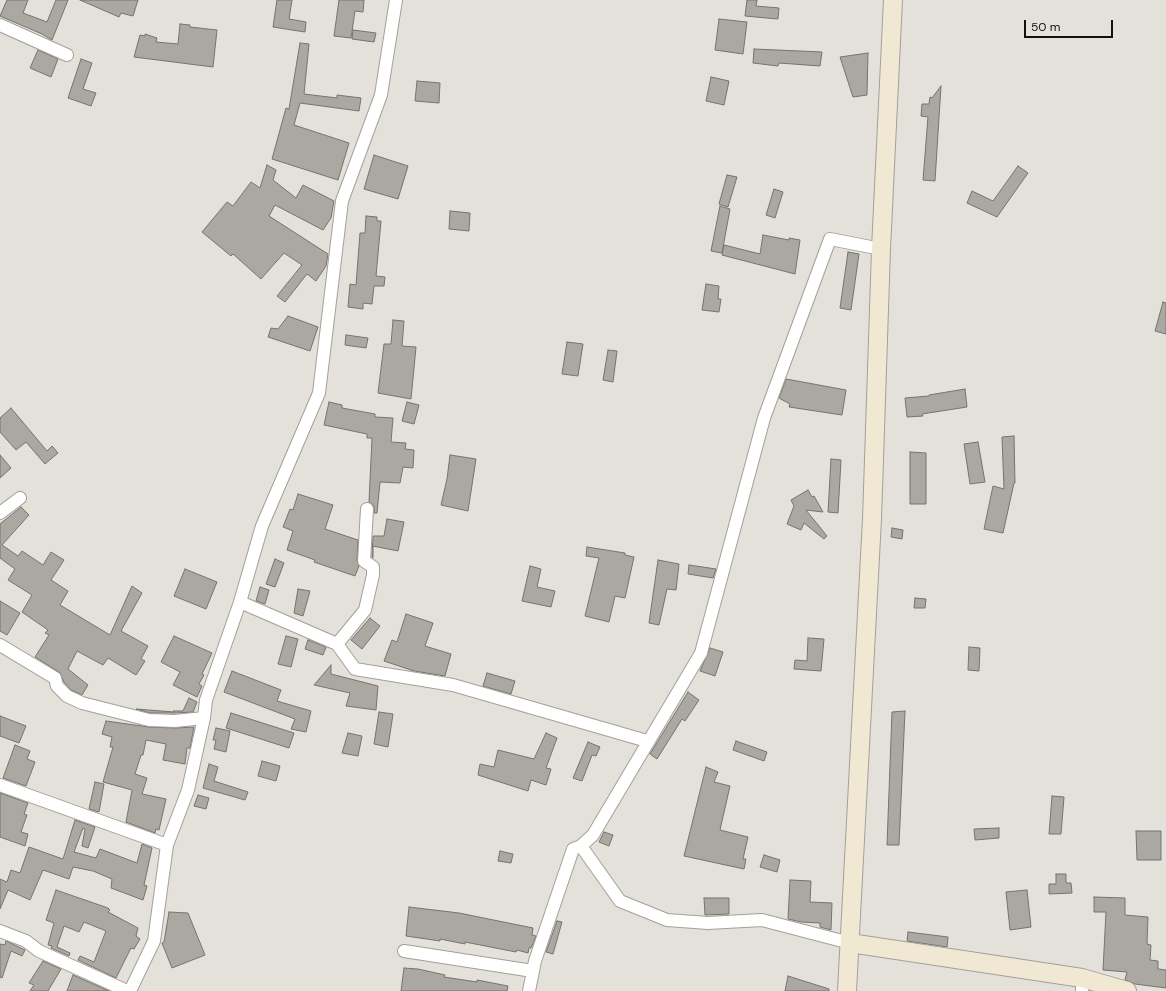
<!DOCTYPE html>
<html>
<head>
<meta charset="utf-8">
<style>
  body { margin:0 }
  #map { position:relative; width:1166px; height:991px; overflow:hidden; background:#e4e1db; font-family:"DM Sans",sans-serif }
  canvas { display:block }
  .scale { position:absolute; left:1024px; top:20px; width:89px; height:18px; box-sizing:border-box; border:2px solid #10100d; border-top:0; padding-left:5px; font-size:12px; line-height:14px; white-space:nowrap; color:#10100d; -webkit-text-stroke:3px #e4e1db; paint-order:stroke }
</style>
</head>
<body>
<div id="map">
<canvas width="1166" height="991"></canvas>
<div class="scale">50 m</div>
</div>
<script>
const g = document.querySelector('canvas').getContext('2d');
g.lineJoin = 'round';
function paint(path, color) { g.fillStyle = color; g.fill(path, 'evenodd'); }
const shape = rows => new Path2D(rows.map(r => 'M' + r).join(''));
function trace(path, color, width, dash) { g.strokeStyle = color; g.lineWidth = width; g.lineCap = dash ? 'butt' : 'round'; g.setLineDash(dash || []); g.stroke(path); }
const building = shape([
  [7,0,28,0,23,13,47,22,56,0,68,0,52,40,42,34,0,16,7,0],
  [80,0,138,0,133,16,121,13,119,17,80,0],
  [277,0,292,0,289,19,306,22,305,32,273,27,277,0],
  [339,0,364,0,363,12,355,11,351,38,334,36,339,0],
  [747,0,757,0,756,6,779,8,778,19,745,16,747,0],
  [719,19,747,22,743,54,715,50,719,19],
  [180,24,190,25,190,27,217,30,213,67,134,57,140,35,145,36,145,34,157,38,156,42,178,44,180,24],
  [353,30,376,33,374,42,352,39,353,30],
  [300,43,309,44,304,94,337,98,337,95,361,98,359,111,300,103,294,125,349,143,338,180,272,159,286,108,289,109,300,43],
  [754,49,822,52,820,66,779,63,778,66,753,63,754,49],
  [38,50,58,59,51,77,30,68,38,50],
  [868,53,867,95,853,97,840,57,868,53],
  [81,59,92,63,83,89,96,93,91,106,68,98,81,59],
  [711,77,729,81,724,105,706,101,711,77],
  [417,81,440,83,439,103,415,101,417,81],
  [941,86,935,181,923,180,928,117,921,116,922,104,929,104,930,97,932,98,941,86],
  [374,155,408,166,398,199,364,189,374,155],
  [267,165,276,170,273,180,296,198,303,185,334,201,331,218,323,230,275,205,269,216,328,254,326,266,316,281,307,274,285,302,277,296,302,265,284,253,261,279,233,254,231,256,202,232,227,202,233,206,251,182,260,188,267,165],
  [1018,166,1028,173,997,217,967,203,972,191,993,201,1018,166],
  [727,175,737,177,728,207,719,204,727,175],
  [774,189,783,192,775,218,766,215,774,189],
  [720,206,730,209,722,253,711,251,720,206],
  [450,211,470,213,469,231,449,229,450,211],
  [366,216,377,217,377,221,381,221,376,276,385,277,384,286,374,286,372,304,363,303,363,309,348,307,350,284,356,285,360,233,365,233,366,216],
  [763,235,789,240,789,238,800,240,795,274,722,255,724,245,760,254,763,235],
  [848,252,859,254,851,310,840,308,848,252],
  [706,284,719,286,718,299,721,299,719,312,702,310,706,284],
  [1163,302,1166,303,1166,334,1155,331,1163,302],
  [288,316,318,327,310,351,268,337,271,328,278,329,288,316],
  [393,320,404,321,402,346,416,347,411,399,378,393,384,344,391,344,393,320],
  [346,335,368,338,366,348,345,345,346,335],
  [567,342,583,344,578,376,562,374,567,342],
  [608,350,617,351,613,382,603,380,608,350],
  [786,379,846,390,842,415,789,407,790,404,779,398,786,379],
  [965,389,967,407,922,414,923,416,907,417,905,398,929,396,929,395,965,389],
  [329,402,342,405,342,408,375,414,375,417,393,418,391,442,406,443,405,449,414,450,413,468,403,467,400,483,380,482,377,513,374,513,374,506,369,502,372,438,367,438,367,434,324,425,329,402],
  [407,402,419,405,414,424,402,421,407,402],
  [11,408,47,451,52,446,58,453,45,464,26,442,16,450,0,432,0,418,11,408],
  [1014,436,1015,483,1014,483,1003,533,984,529,993,486,1004,489,1002,437,1014,436],
  [978,442,985,482,970,484,964,444,978,442],
  [910,452,926,453,926,504,910,504,910,452],
  [0,455,11,468,0,478,0,455],
  [450,455,476,459,468,511,441,505,447,479,450,455],
  [831,459,841,460,838,513,828,512,831,459],
  [808,490,812,497,814,496,823,512,806,510,827,536,824,539,804,523,801,530,787,524,794,506,791,500,808,490],
  [298,494,333,505,325,529,358,540,357,561,359,566,355,576,314,562,315,560,287,550,293,531,283,527,290,509,293,510,298,494],
  [21,507,29,515,2,545,18,556,22,551,43,565,51,552,64,560,51,580,68,591,60,605,110,635,132,586,142,593,121,631,148,646,141,659,145,661,136,675,108,658,103,665,77,651,68,669,88,685,82,695,71,690,64,682,59,672,35,657,49,635,45,633,48,630,22,612,32,595,8,580,15,569,0,558,0,524,21,507],
  [387,519,404,522,398,551,373,546,373,558,372,557,373,536,384,536,387,519],
  [892,528,903,530,902,539,891,537,892,528],
  [587,547,625,553,625,555,634,557,625,598,615,596,609,622,585,616,599,558,586,556,587,547],
  [275,559,284,563,275,587,266,584,275,559],
  [658,560,679,564,676,590,667,589,659,625,649,623,658,560],
  [689,565,716,569,713,578,688,574,689,565],
  [530,566,541,569,537,587,555,591,551,607,522,601,530,566],
  [185,569,217,582,206,609,174,596,185,569],
  [260,587,269,590,265,604,256,601,260,587],
  [298,589,310,591,303,616,294,613,298,589],
  [915,598,926,599,925,608,914,608,915,598],
  [0,601,20,613,7,635,0,631,0,601],
  [406,614,433,623,425,646,451,654,445,676,414,671,384,661,392,640,397,642,406,614],
  [370,618,380,626,362,649,351,640,370,618],
  [174,636,212,653,202,674,204,675,199,684,202,686,197,697,173,685,180,672,161,662,174,636],
  [286,636,298,639,291,667,278,664,286,636],
  [808,638,824,639,821,671,794,669,795,660,807,661,808,638],
  [308,640,326,647,323,655,305,649,308,640],
  [969,647,980,648,979,671,968,670,969,647],
  [710,648,723,652,715,676,700,671,710,648],
  [331,665,331,674,378,686,376,710,346,706,350,693,314,685,331,665],
  [232,671,281,690,277,701,311,711,306,732,291,729,295,719,224,692,232,671],
  [487,673,515,681,511,694,483,686,487,673],
  [688,692,699,700,685,721,682,719,657,759,650,754,688,692],
  [189,698,197,702,193,712,175,713,150,713,136,709,174,712,173,711,183,711,189,698],
  [905,711,899,845,887,845,892,712,905,711],
  [379,712,393,714,388,747,374,744,379,712],
  [231,713,294,733,289,748,226,728,231,713],
  [0,716,26,726,19,743,0,736,0,716],
  [106,721,149,727,175,728,194,727,190,748,187,748,185,764,163,760,166,744,146,740,143,755,141,755,135,774,147,778,142,794,166,799,159,830,156,829,155,833,126,822,132,790,103,782,113,747,110,747,112,737,102,734,106,721],
  [216,728,230,731,226,752,214,749,216,740,213,740,216,728],
  [348,733,362,736,358,756,342,753,348,733],
  [546,733,557,738,546,768,551,769,546,785,531,780,528,791,478,775,480,764,494,767,498,750,534,759,546,733],
  [736,741,767,752,764,761,733,750,736,741],
  [588,742,600,747,596,756,592,755,582,781,573,778,588,742],
  [15,745,30,751,27,759,35,762,26,786,3,778,15,745],
  [262,761,280,766,276,781,258,776,262,761],
  [209,764,218,767,214,781,248,792,245,800,203,788,209,764],
  [706,767,718,772,714,782,730,786,720,830,748,837,743,859,746,859,744,869,684,856,706,767],
  [95,782,104,784,99,812,89,809,95,782],
  [0,793,28,803,24,814,27,815,21,832,28,834,25,846,0,837,0,793],
  [198,795,209,798,206,809,194,806,198,795],
  [1052,796,1064,797,1061,834,1049,834,1052,796],
  [75,820,95,827,88,848,82,846,85,829,83,828,74,852,96,858,100,849,137,863,142,844,152,848,144,885,147,886,143,900,111,888,112,879,93,871,73,867,69,879,43,870,30,900,8,890,0,909,0,879,7,882,11,870,20,873,29,847,63,859,75,820],
  [999,828,999,838,975,840,974,829,999,828],
  [1136,831,1161,831,1161,860,1137,860,1136,831],
  [604,832,613,835,609,846,599,842,604,832],
  [500,851,513,854,511,863,498,861,500,851],
  [764,855,780,860,777,872,760,867,764,855],
  [1056,874,1066,874,1066,883,1071,883,1072,893,1049,894,1049,884,1056,884,1056,874],
  [790,880,811,881,810,902,832,903,831,930,820,927,820,923,801,922,788,919,790,880],
  [56,890,108,908,110,910,108,912,138,928,136,936,140,939,134,949,131,948,116,978,78,960,80,956,94,962,106,931,84,922,79,932,64,926,57,947,70,953,69,956,51,948,52,946,48,945,54,923,46,920,56,890],
  [1027,890,1031,927,1010,930,1006,892,1027,890],
  [1094,897,1125,898,1125,915,1148,917,1147,944,1151,945,1150,960,1158,961,1158,969,1166,970,1166,988,1135,984,1125,980,1127,972,1103,970,1106,912,1094,912,1094,897],
  [704,898,729,898,729,914,705,915,704,898],
  [409,907,459,913,533,928,532,935,536,936,531,948,529,948,528,953,517,950,516,952,465,942,465,944,440,939,440,941,406,936,409,907],
  [169,912,188,913,205,955,172,968,162,943,164,942,169,912],
  [557,921,562,922,553,954,546,952,557,921],
  [908,932,948,937,947,947,907,941,908,932],
  [6,941,25,950,22,956,11,951,2,978,0,977,0,944,5,945,6,941],
  [43,961,61,969,48,991,30,991,34,985,29,983,43,961],
  [404,968,418,969,445,975,444,977,477,982,477,980,508,986,507,991,401,991,404,968],
  [73,975,109,991,67,991,73,975],
  [788,976,829,989,829,991,785,991,788,976]
]);
paint(building, '#aba8a2');
trace(building, '#76736e', 1);
const street = shape([
  [0,25,67,55],
  [0,513,20,498],
  [240,602,337,644,355,669,453,685,647,741],
  [337,644,365,610,373,575,373,567,364,561,367,509],
  [0,645,55,678,57,686,67,696,82,703,149,720,175,721,204,718],
  [0,785,167,845],
  [581,846,620,901,667,920,708,923,762,920,850,943],
  [0,931,26,941,39,951,127,991],
  [404,951,533,971],
  [1082,978,1082,991],
  [130,991,154,941,167,845,188,790,204,718,206,700,240,602,262,526,319,393,342,201,381,95,396,0],
  [529,991,535,961,573,849,581,846,593,835,701,653,764,418,830,239,881,249]
]);
const secondary = shape([
  [850,943,1082,978,1127,991],
  [847,991,872,519,881,249,893,0]
]);
trace(street, '#a2a09a', 14);
trace(secondary, '#a2a09a', 20);
trace(street, '#fff', 12);
trace(secondary, '#f1e8d4', 18);
</script>
</body>
</html>
